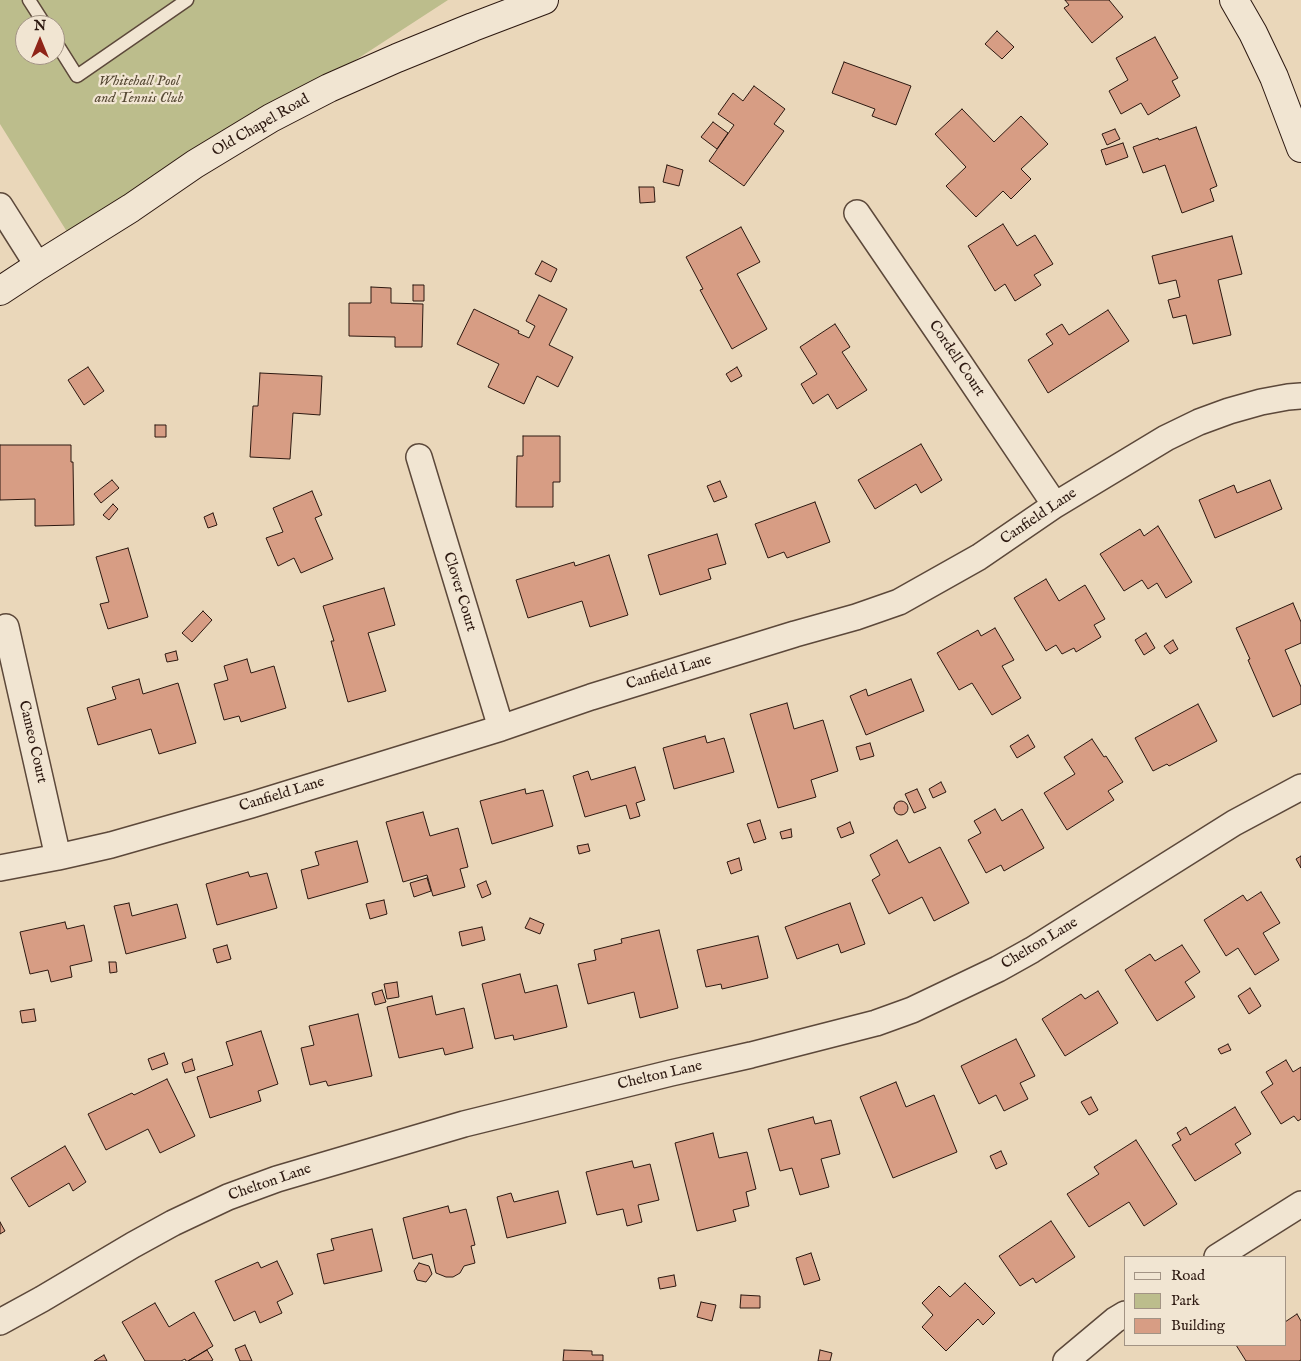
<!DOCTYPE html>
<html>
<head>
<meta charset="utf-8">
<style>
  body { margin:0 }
  #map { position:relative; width:1301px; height:1361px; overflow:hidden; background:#ead7ba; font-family:"IM FELL English",serif }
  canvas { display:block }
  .legend { position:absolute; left:1124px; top:1256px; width:162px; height:90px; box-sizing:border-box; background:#f1e5d2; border:1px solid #a29384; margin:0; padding:6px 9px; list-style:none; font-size:15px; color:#2c1810 }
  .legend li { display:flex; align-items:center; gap:10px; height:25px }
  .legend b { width:25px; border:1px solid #a29384 }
  .north { position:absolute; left:15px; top:15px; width:50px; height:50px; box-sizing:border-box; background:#f1e5d2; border:1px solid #a29384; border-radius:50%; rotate:0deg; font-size:14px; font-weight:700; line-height:20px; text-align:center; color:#2c1810 }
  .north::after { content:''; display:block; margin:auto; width:18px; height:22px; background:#8f2418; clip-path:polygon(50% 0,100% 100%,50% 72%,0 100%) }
</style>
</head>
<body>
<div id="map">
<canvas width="1301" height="1361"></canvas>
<ul class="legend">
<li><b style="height:6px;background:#f1e5d2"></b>Road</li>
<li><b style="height:14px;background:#bcbd8c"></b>Park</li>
<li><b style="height:14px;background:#d79d84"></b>Building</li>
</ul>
<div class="north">N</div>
</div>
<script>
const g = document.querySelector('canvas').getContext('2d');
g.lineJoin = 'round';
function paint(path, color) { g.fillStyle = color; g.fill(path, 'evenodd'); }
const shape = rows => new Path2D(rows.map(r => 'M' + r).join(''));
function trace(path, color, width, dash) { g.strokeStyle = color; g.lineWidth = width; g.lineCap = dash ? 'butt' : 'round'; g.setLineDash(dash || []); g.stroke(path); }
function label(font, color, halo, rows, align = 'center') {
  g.font = font + ' "IM FELL English",serif'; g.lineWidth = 4.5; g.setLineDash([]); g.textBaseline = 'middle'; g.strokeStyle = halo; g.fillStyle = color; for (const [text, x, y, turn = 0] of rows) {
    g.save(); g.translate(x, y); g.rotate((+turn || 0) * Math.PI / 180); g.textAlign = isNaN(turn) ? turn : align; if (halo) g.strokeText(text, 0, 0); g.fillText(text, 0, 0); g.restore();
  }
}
paint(shape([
  [0,0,448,0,74,243,0,124],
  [25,25,55,25,55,55,25,55]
]), '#bcbd8c');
const building = shape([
  [1065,0,1109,0,1123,17,1092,43,1064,8,1069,5,1065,0],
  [997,31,1014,47,1002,59,985,44,997,31],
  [1155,37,1178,78,1172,81,1180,96,1148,115,1141,103,1121,114,1109,91,1128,80,1116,58,1155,37],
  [844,62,911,86,896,125,872,116,875,109,832,93,844,62],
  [754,86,785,109,774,124,784,131,744,186,709,161,734,125,718,114,733,93,743,101,754,86],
  [962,109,994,142,1021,116,1048,144,1021,169,1031,179,1011,199,1003,191,976,217,946,186,966,167,935,134,962,109],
  [713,122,728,133,717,149,701,137,713,122],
  [1196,127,1217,186,1210,189,1214,201,1182,213,1165,165,1143,173,1133,147,1158,138,1159,140,1196,127],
  [1115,129,1120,139,1107,145,1102,134,1115,129],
  [1123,143,1128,157,1106,165,1101,150,1123,143],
  [667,165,683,170,679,186,663,182,667,165],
  [639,187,654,187,655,202,640,203,639,187],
  [1003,224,1017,246,1035,235,1053,264,1034,275,1041,285,1015,301,1005,284,995,291,968,246,1003,224],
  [741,227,760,262,737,274,767,329,732,349,700,290,703,289,686,257,741,227],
  [1232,236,1242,274,1218,280,1231,335,1193,344,1186,315,1173,318,1168,300,1180,297,1176,280,1159,284,1152,256,1232,236],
  [542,261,557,269,551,282,535,274,542,261],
  [413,285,424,285,424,301,413,301,413,285],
  [371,287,391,288,391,303,423,304,422,347,395,347,395,337,349,336,349,303,371,303,371,287],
  [539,295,567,309,549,345,573,357,558,387,537,376,524,404,488,387,499,364,457,344,474,309,519,331,518,333,529,338,535,326,526,321,539,295],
  [1108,310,1129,341,1048,393,1028,360,1053,344,1046,334,1062,324,1069,335,1108,310],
  [835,324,850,347,842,352,867,390,837,409,828,394,813,404,801,384,817,374,800,347,835,324],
  [88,367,104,391,84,405,68,380,88,367],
  [737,367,742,376,731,382,726,374,737,367],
  [260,373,322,376,320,415,293,413,290,459,250,457,253,406,258,406,260,373],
  [155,425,166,425,166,437,155,437,155,425],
  [523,436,560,436,560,482,553,482,553,507,516,507,517,456,523,456,523,436],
  [921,444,942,480,921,493,916,484,875,509,858,480,921,444],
  [0,445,71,445,71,462,73,462,74,525,35,526,35,499,0,500,0,445],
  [112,480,119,488,101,503,94,494,112,480],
  [1270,480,1282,509,1215,538,1199,500,1234,485,1237,493,1270,480],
  [720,481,727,497,714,502,707,486,720,481],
  [312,491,322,515,315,518,333,559,301,573,294,558,278,566,266,538,283,532,273,508,312,491],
  [815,502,830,542,787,558,784,552,768,558,755,524,815,502],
  [113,504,118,509,109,520,103,515,113,504],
  [213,513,217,525,208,528,204,517,213,513],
  [1158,526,1192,582,1166,598,1157,583,1148,589,1142,580,1124,591,1100,554,1140,529,1144,536,1158,526],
  [717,534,726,564,708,569,711,579,660,595,648,555,717,534],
  [128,548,148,617,108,629,100,604,109,602,96,557,128,548],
  [609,555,628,615,590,627,582,601,528,618,516,580,574,562,575,566,609,555],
  [1046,579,1059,601,1085,585,1105,619,1094,625,1101,637,1076,652,1074,648,1062,654,1056,645,1046,651,1014,598,1046,579],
  [384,588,395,625,368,633,386,691,348,702,331,641,334,641,323,606,384,588],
  [1293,603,1301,622,1301,643,1285,650,1301,687,1301,704,1273,717,1248,660,1250,659,1236,628,1293,603],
  [203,611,212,620,192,642,182,633,203,611],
  [995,628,1014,660,1002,666,1021,698,992,715,972,683,959,690,937,653,978,630,981,636,995,628],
  [1146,633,1155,648,1144,655,1135,640,1146,633],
  [1173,640,1178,649,1170,654,1164,646,1173,640],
  [176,651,178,660,167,662,165,654,176,651],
  [247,659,251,673,274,666,286,708,241,722,239,716,224,720,214,684,228,680,224,666,247,659],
  [139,679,143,694,178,683,196,743,159,754,151,729,98,745,87,708,116,699,112,687,139,679],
  [911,679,924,711,866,735,850,696,866,689,868,696,911,679],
  [787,703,794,729,823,720,838,771,811,780,816,797,778,808,750,714,787,703],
  [1198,704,1217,741,1169,766,1167,764,1153,771,1135,738,1198,704],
  [1028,735,1035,747,1017,758,1010,746,1028,735],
  [705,736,707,743,724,738,734,772,674,789,663,748,705,736],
  [1092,739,1104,757,1106,756,1123,782,1108,791,1114,800,1067,830,1044,793,1075,774,1064,757,1092,739],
  [870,743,874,756,860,760,856,747,870,743],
  [635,767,645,800,636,803,640,816,630,819,626,805,585,817,573,776,588,771,591,780,635,767],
  [941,782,946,792,933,798,929,789,941,782],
  [525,789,526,794,543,790,553,826,492,844,480,801,525,789],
  [917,789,926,808,914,813,905,794,917,789],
  '894 808a7 7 0 1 1 14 0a7 7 0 1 1-14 0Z',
  [995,809,1002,821,1022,809,1044,848,1004,871,1001,865,986,873,968,840,981,833,974,821,995,809],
  [423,812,430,836,458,828,468,867,460,869,465,887,433,896,427,875,403,882,386,822,423,812],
  [760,820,766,839,754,843,747,824,760,820],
  [850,822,854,833,841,838,837,828,850,822],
  [791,829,792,837,782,839,780,832,791,829],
  [897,840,909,863,940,847,969,903,934,921,922,897,889,914,872,880,880,875,870,855,897,840],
  [357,841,368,882,308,899,301,870,319,865,315,852,357,841],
  [588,844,590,851,579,854,577,846,588,844],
  [1301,856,1301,868,1296,859,1301,856],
  [739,858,742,870,731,874,727,862,739,858],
  [248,872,250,877,267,873,277,908,217,925,206,884,248,872],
  [427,878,431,891,414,897,410,883,427,878],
  [486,881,491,894,482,898,477,885,486,881],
  [1261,892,1280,923,1263,933,1279,960,1255,975,1238,948,1226,956,1204,920,1243,895,1247,901,1261,892],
  [384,900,387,914,370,919,366,904,384,900],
  [129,903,132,916,177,904,186,938,126,954,114,906,129,903],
  [850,903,865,944,841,953,838,944,797,959,785,927,850,903],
  [530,918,544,924,540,934,525,928,530,918],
  [65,922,67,929,84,925,92,961,70,966,72,977,51,982,48,970,30,974,20,932,65,922],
  [482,927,485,940,462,946,459,932,482,927],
  [659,930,678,1008,640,1018,634,992,588,1004,578,964,596,960,594,950,622,943,621,939,659,930],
  [758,936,768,978,722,989,721,984,706,987,697,950,758,936],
  [227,945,231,959,217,963,213,949,227,945],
  [1182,945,1200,972,1185,982,1195,997,1157,1021,1125,970,1150,954,1155,961,1182,945],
  [109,962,116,962,117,972,110,973,109,962],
  [520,974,525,993,557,985,567,1027,514,1040,513,1035,495,1039,482,984,520,974],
  [397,982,399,997,387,999,384,984,397,982],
  [1250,988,1261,1006,1249,1014,1238,996,1250,988],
  [382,990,386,1002,375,1005,372,993,382,990],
  [1098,991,1118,1023,1065,1056,1042,1019,1081,994,1085,999,1098,991],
  [432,996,436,1015,464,1008,473,1048,445,1055,443,1048,399,1058,387,1007,432,996],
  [34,1009,36,1021,22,1023,20,1011,34,1009],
  [358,1014,372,1076,328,1086,326,1081,310,1085,301,1048,314,1045,309,1026,358,1014],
  [261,1031,278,1084,258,1091,261,1101,210,1118,197,1077,233,1065,226,1042,261,1031],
  [1016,1039,1035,1076,1020,1083,1028,1099,1004,1111,996,1095,979,1104,961,1066,1016,1039],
  [1228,1044,1231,1050,1221,1054,1218,1049,1228,1044],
  [164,1053,168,1064,152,1070,148,1059,164,1053],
  [192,1059,195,1070,185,1073,182,1063,192,1059],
  [1286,1060,1293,1072,1301,1067,1301,1119,1298,1121,1294,1116,1281,1124,1261,1092,1273,1084,1266,1072,1286,1060],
  [167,1079,195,1136,160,1153,148,1129,106,1150,88,1114,132,1093,134,1095,167,1079],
  [896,1082,906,1107,934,1095,957,1152,893,1178,860,1097,896,1082],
  [1091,1097,1098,1110,1089,1115,1081,1102,1091,1097],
  [1235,1107,1251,1134,1235,1144,1241,1153,1195,1181,1172,1145,1181,1140,1177,1133,1186,1127,1190,1135,1235,1107],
  [813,1117,815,1124,831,1120,840,1154,821,1159,829,1187,800,1195,792,1168,780,1171,768,1129,813,1117],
  [713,1133,719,1158,747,1152,756,1189,746,1192,749,1206,733,1210,736,1221,697,1231,675,1143,713,1133],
  [1136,1140,1177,1204,1144,1226,1129,1202,1089,1227,1067,1194,1099,1174,1094,1167,1136,1140],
  [65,1146,86,1182,73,1191,69,1183,29,1207,11,1178,65,1146],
  [1001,1151,1007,1164,996,1169,990,1156,1001,1151],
  [632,1161,634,1168,650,1164,659,1200,638,1205,642,1222,627,1226,623,1209,597,1215,586,1172,632,1161],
  [558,1191,566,1223,507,1238,497,1197,511,1193,514,1202,558,1191],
  [448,1206,450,1213,466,1209,475,1245,471,1246,475,1263,464,1266,460,1273,453,1277,446,1277,436,1273,432,1254,413,1259,403,1218,448,1206],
  [1051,1221,1075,1257,1036,1283,1033,1278,1020,1286,999,1256,1051,1221],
  [0,1222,5,1231,0,1234,0,1222],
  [372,1229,382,1271,324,1284,317,1254,334,1250,331,1239,372,1229],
  [811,1253,820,1280,804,1285,796,1258,811,1253],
  [277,1261,293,1294,277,1302,282,1313,260,1323,255,1311,234,1321,215,1281,258,1262,261,1268,277,1261],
  [419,1263,429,1266,432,1274,426,1282,417,1280,414,1271,419,1263],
  [674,1275,676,1286,660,1289,658,1278,674,1275],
  [965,1283,995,1313,983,1325,978,1319,946,1351,922,1327,933,1315,922,1303,939,1286,950,1297,965,1283],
  [741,1295,760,1296,760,1308,740,1308,741,1295],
  [701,1302,716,1305,712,1321,697,1317,701,1302],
  [155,1303,169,1327,194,1312,213,1346,188,1361,186,1361,185,1359,181,1361,145,1361,122,1322,155,1303],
  [1297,1314,1301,1321,1301,1360,1299,1361,1246,1361,1236,1345,1285,1345,1285,1322,1297,1314],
  [245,1345,252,1361,240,1361,235,1349,245,1345],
  [207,1350,213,1360,211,1361,188,1361,207,1350],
  [564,1350,592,1351,592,1355,603,1355,603,1361,563,1361,564,1350],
  [820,1350,832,1353,830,1361,818,1361,820,1350],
  [104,1355,107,1361,94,1361,104,1355]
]);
paint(building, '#d79d84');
trace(building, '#2c1810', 1);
const lane = shape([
  [29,0,45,25],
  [55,41,77,76,187,0]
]);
const street = shape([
  [0,206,38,266],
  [857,213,956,358,1055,505],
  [419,457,501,728],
  [6,627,58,857],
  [0,868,58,857,111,845,251,805,501,728,591,697,795,634,856,617,899,602,979,557,1055,505,1166,438,1199,422,1229,411,1261,402,1288,397,1301,396],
  [1217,1257,1301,1204],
  [0,1322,42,1299,133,1245,173,1223,228,1197,277,1179,464,1124,671,1073,751,1055,876,1023,912,1010,998,969,1032,950,1234,823,1301,787],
  [1066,1361,1115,1320,1125,1314]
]);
const secondary = shape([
  [1234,0,1253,33,1274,77,1301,148],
  [0,291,38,266,131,208,195,164,271,118,329,88,397,58,473,27,544,0]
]);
trace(lane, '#5c483a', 15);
trace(street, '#5c483a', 28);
trace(secondary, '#2c1810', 30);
trace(lane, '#f1e5d2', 12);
trace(street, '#f1e5d2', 25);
trace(secondary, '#f1e5d2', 28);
label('italic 15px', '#574a35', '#f1e5d2', [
  ["Whitehall Pool",139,82],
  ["and Tennis Club",139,99]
]);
label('15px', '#2c1810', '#f1e5d2', [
  ["Old Chapel Road",261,126,-30],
  ["Cordell Court",956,359,56],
  ["Canfield Lane",1039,517,-34],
  ["Clover Court",459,592,73],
  ["Canfield Lane",669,673,-17],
  ["Cameo Court",32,742,77],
  ["Canfield Lane",282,795,-17],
  ["Chelton Lane",1040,944,-31],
  ["Chelton Lane",660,1076,-13],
  ["Chelton Lane",270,1183,-19]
]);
</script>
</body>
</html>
